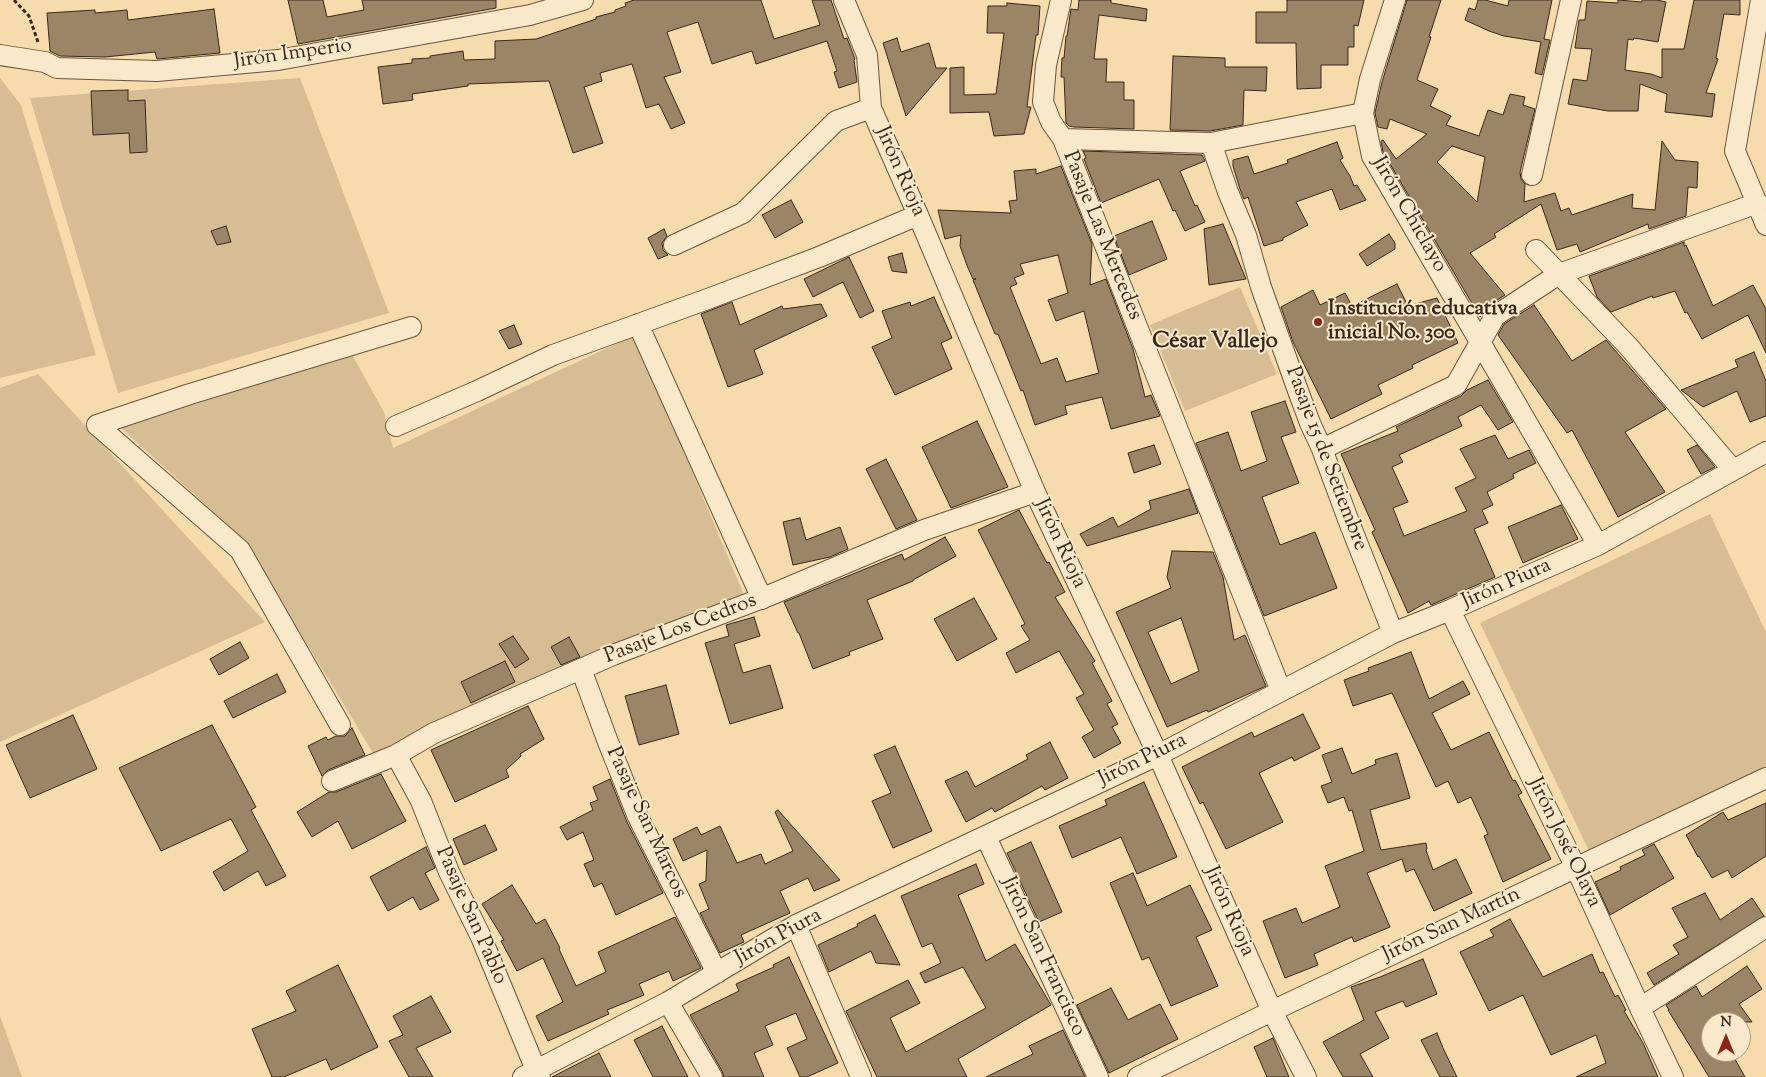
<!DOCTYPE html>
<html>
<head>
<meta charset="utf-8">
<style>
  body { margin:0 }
  #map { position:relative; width:1766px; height:1077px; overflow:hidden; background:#f6dcad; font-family:"Sorts Mill Goudy",serif }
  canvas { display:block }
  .north { position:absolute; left:1701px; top:1012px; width:50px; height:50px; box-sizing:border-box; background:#f9e8ca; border:1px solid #ad9b83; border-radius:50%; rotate:0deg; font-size:14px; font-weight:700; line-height:20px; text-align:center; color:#3b2719 }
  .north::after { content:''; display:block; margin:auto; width:18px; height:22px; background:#8f2418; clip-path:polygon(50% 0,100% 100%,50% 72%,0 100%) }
</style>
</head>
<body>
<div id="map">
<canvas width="1766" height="1077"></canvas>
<div class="north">N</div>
</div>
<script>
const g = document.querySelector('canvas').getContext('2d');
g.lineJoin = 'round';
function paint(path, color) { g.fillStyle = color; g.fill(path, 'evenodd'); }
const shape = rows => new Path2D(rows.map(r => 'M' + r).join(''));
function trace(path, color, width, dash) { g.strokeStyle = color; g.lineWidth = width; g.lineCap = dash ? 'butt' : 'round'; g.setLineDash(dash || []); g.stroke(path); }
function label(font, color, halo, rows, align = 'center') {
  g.font = font + ' "Sorts Mill Goudy",serif'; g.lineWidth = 4; g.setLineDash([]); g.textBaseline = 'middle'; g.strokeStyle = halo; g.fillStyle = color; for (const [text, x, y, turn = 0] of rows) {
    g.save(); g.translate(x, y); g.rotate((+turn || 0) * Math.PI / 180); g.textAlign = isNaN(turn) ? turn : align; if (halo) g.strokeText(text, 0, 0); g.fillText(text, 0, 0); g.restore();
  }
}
paint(shape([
  [0,78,21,105,96,355,0,378],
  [300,78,389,313,118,393,30,98],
  [1240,287,1277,374,1185,411,1150,325],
  [635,335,744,595,373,753,244,540,121,428,351,353,384,412,393,448],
  [38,374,265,622,0,742,0,388],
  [1710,514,1766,632,1766,767,1589,851,1480,623],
  [0,1016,22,1077,0,1077]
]), '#d6bd94');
const building = shape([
  [288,0,323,0,327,17,364,10,362,0,496,0,496,8,298,44,288,0],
  [634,0,761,0,774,39,820,25,812,0,831,0,844,39,847,38,855,59,854,60,857,82,839,88,834,72,837,71,827,41,756,64,752,51,712,64,698,22,667,32,681,72,664,77,685,123,671,129,659,104,646,108,632,64,600,73,602,81,584,87,603,143,573,153,549,81,468,84,468,86,412,94,413,100,383,104,378,67,412,63,412,59,430,58,430,56,463,51,464,60,495,59,495,41,536,39,596,19,596,17,615,12,615,10,626,6,625,3,634,0],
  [1079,0,1111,0,1111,3,1147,9,1146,21,1099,15,1094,59,1107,59,1106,82,1124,82,1124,100,1134,100,1134,129,1074,127,1069,126,1066,123,1064,77,1061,77,1062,58,1064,58,1066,36,1067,36,1071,9,1078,10,1079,0],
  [1287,0,1364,0,1358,26,1354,25,1354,47,1348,47,1348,65,1321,65,1321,88,1297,89,1296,43,1256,43,1256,12,1287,12,1287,0],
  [1407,0,1441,0,1429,37,1431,37,1417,80,1438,89,1430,106,1451,116,1446,125,1479,136,1488,110,1503,115,1510,94,1525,97,1523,105,1535,109,1520,172,1521,179,1525,184,1524,202,1555,193,1561,211,1569,208,1572,215,1633,194,1632,208,1655,210,1662,141,1675,160,1698,162,1697,188,1688,187,1686,216,1649,229,1648,224,1580,252,1577,244,1557,250,1541,204,1494,234,1496,237,1470,253,1505,295,1488,306,1480,317,1383,152,1381,141,1383,140,1396,159,1427,134,1390,119,1387,129,1378,127,1375,113,1382,82,1407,0],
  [1452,146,1485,157,1477,202,1437,162,1452,146],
  [1478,0,1485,0,1508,6,1509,0,1552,0,1544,39,1550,40,1542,75,1535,73,1541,42,1504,36,1489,31,1465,20,1469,8,1475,10,1478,0],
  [1618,0,1642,2,1642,0,1657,0,1666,2,1658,42,1634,38,1633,40,1628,39,1625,70,1651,74,1662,78,1662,49,1684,49,1694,0,1740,0,1740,15,1724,14,1716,58,1718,59,1706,93,1715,94,1712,117,1665,112,1667,94,1640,84,1638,111,1608,111,1568,104,1573,79,1587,81,1592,49,1575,48,1579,20,1585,20,1587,1,1618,3,1618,0],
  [1007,3,1040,6,1038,35,1036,35,1027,107,1031,107,1024,134,994,136,989,112,950,113,950,68,964,67,964,95,996,94,1004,33,987,33,988,6,1007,6,1007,3],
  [214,9,220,53,157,59,155,52,105,57,60,56,50,51,47,13,95,10,95,13,127,10,128,20,214,9],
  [897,38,901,52,929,43,936,68,947,68,906,116,883,43,897,38],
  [1173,56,1225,58,1225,67,1267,67,1266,91,1244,90,1243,125,1210,131,1170,130,1173,56],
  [128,90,128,101,145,100,147,152,130,153,129,133,93,135,91,91,128,90],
  [1337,142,1343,158,1340,160,1350,176,1354,186,1357,185,1366,200,1340,210,1332,189,1296,202,1308,225,1283,238,1283,240,1264,246,1248,197,1244,199,1240,189,1233,166,1233,160,1248,156,1254,174,1288,163,1287,160,1337,142],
  [1083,151,1202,155,1205,161,1180,171,1195,206,1197,205,1205,222,1185,231,1175,210,1173,211,1159,179,1101,203,1084,159,1086,158,1083,151],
  [1061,166,1092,244,1090,285,1106,279,1133,349,1145,397,1151,395,1160,416,1111,429,1102,397,1065,406,1067,414,1035,425,1023,390,1021,391,998,334,995,334,973,280,976,279,973,279,968,268,960,246,961,235,945,239,938,210,1011,213,1009,201,1017,200,1014,171,1036,169,1036,174,1061,166],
  [1058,255,1068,293,1048,300,1056,321,1084,311,1098,370,1099,373,1066,382,1057,358,1041,364,1010,287,1017,284,1014,278,1024,274,1020,264,1058,255],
  [791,200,803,222,775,238,762,215,791,200],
  [1152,221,1167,259,1129,275,1114,236,1152,221],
  [1223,224,1246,279,1209,285,1204,229,1223,224],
  [226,226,231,242,217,245,211,231,226,226],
  [664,229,667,236,662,243,663,250,668,255,658,259,648,238,664,229],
  [1389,234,1395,243,1395,249,1367,266,1359,254,1389,234],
  [1684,242,1684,246,1686,245,1713,306,1753,285,1766,309,1766,353,1748,315,1702,339,1687,312,1685,313,1675,291,1653,298,1652,296,1611,312,1597,297,1589,276,1684,242],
  [902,253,907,273,892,271,888,257,902,253],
  [849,257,874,311,860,318,843,282,813,297,804,279,849,257],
  [1397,284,1408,306,1437,298,1458,343,1412,365,1413,368,1378,385,1382,394,1331,419,1293,342,1281,307,1313,290,1320,305,1345,293,1352,306,1397,284],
  [934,297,952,338,941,343,952,369,895,395,872,347,892,338,882,311,910,302,911,306,934,297],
  [732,302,740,325,782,306,783,309,821,304,827,316,754,350,763,374,728,387,701,314,732,302],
  [1534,305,1572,361,1606,340,1666,409,1625,432,1665,492,1618,517,1572,430,1567,433,1498,335,1504,324,1534,305],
  [514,325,522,344,509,349,499,331,514,325],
  [1754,352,1766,381,1766,416,1750,422,1737,391,1703,407,1681,390,1738,367,1735,360,1754,352],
  [1488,380,1513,422,1498,430,1481,405,1458,417,1462,426,1399,455,1403,462,1392,467,1408,502,1393,508,1404,536,1467,511,1455,488,1476,478,1460,449,1495,435,1508,459,1529,450,1536,463,1513,474,1514,478,1487,492,1493,505,1482,510,1488,523,1474,529,1495,577,1431,605,1429,601,1408,613,1372,532,1375,530,1341,454,1398,431,1396,427,1461,396,1467,390,1488,380],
  [1285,401,1296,432,1281,437,1299,483,1262,497,1280,545,1315,532,1337,588,1264,616,1196,443,1228,432,1241,471,1267,461,1251,412,1285,401],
  [977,421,1008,487,951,508,922,447,977,421],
  [1154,445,1161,464,1134,473,1128,453,1154,445],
  [1697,445,1715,467,1701,474,1687,450,1697,445],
  [886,459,917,520,896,529,866,469,886,459],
  [1189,489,1198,513,1087,546,1080,534,1113,517,1118,527,1151,509,1149,501,1189,489],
  [1561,505,1578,539,1523,563,1508,527,1561,505],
  [1019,510,1047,563,1049,562,1065,592,1055,597,1095,661,1092,663,1112,701,1107,704,1118,724,1112,727,1121,743,1094,758,1082,737,1094,730,1076,698,1084,694,1059,651,1016,673,1006,653,1030,640,1021,626,1025,624,978,530,1019,510],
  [800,518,806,540,840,527,848,549,830,557,793,565,783,522,800,518],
  [945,537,956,556,913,580,913,581,867,600,883,639,849,652,850,655,813,669,799,633,798,633,784,602,902,554,904,560,945,537],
  [1172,551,1213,552,1223,577,1234,640,1245,635,1266,686,1208,712,1207,710,1167,727,1116,612,1171,588,1167,577,1172,551],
  [1181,618,1199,671,1171,684,1148,632,1181,618],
  [974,598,997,639,957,661,934,619,974,598],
  [754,617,760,636,734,644,743,673,770,665,783,708,730,724,705,643,729,636,726,625,754,617],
  [513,636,529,659,515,668,499,644,513,636],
  [569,637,580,657,561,665,551,647,569,637],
  [240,642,249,658,219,675,210,659,240,642],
  [1411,652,1429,699,1463,681,1470,694,1432,713,1451,750,1489,732,1513,781,1515,780,1522,793,1518,795,1551,859,1503,882,1484,836,1488,834,1471,797,1458,803,1448,781,1436,787,1392,693,1353,706,1344,680,1369,671,1368,668,1411,652],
  [505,661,515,682,471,703,461,682,505,661],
  [277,674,286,692,233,718,224,701,277,674],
  [666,685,679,734,639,745,625,696,666,685],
  [528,706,544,739,520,754,521,756,506,770,509,777,455,802,431,750,528,706],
  [1303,714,1320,748,1294,761,1292,757,1259,773,1283,822,1226,849,1203,802,1200,804,1182,767,1252,732,1254,737,1303,714],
  [73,715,97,769,30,798,6,745,73,715],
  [212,725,256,807,251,810,286,876,266,886,258,871,224,891,213,872,248,851,231,819,161,851,119,768,212,725],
  [352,728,365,755,328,770,322,776,308,746,326,737,328,740,336,736,345,736,352,728],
  [1050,742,1068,778,1045,790,1042,786,995,812,992,808,966,822,945,781,967,771,975,787,1028,759,1026,755,1050,742],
  [895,746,932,831,893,848,872,801,891,793,874,755,895,746],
  [1342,748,1352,774,1376,764,1375,760,1397,753,1410,798,1370,810,1381,850,1426,843,1427,849,1426,850,1433,870,1456,859,1472,893,1434,911,1414,869,1406,872,1402,859,1367,873,1390,927,1354,942,1352,937,1314,954,1318,965,1285,978,1263,921,1296,908,1302,923,1340,907,1325,866,1364,851,1352,810,1349,811,1344,797,1328,803,1321,786,1332,782,1322,755,1342,748],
  [381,774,406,821,352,849,338,821,312,837,297,812,329,792,336,792,381,774],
  [610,779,627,822,663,893,616,915,602,883,594,887,584,864,594,860,583,832,567,840,560,827,593,810,590,803,598,800,593,787,610,779],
  [1144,782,1177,857,1137,874,1121,837,1072,858,1059,826,1107,805,1105,800,1144,782],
  [1766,803,1766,856,1732,878,1728,870,1712,878,1699,856,1698,857,1686,835,1723,812,1728,820,1766,803],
  [778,810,840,880,814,891,808,878,780,891,790,913,741,935,744,942,720,953,700,913,709,909,699,884,706,881,707,850,683,861,673,839,697,827,701,835,720,826,737,863,761,854,765,864,793,851,775,812,778,810],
  [485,825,497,850,464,865,453,839,485,825],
  [1031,842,1062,912,1039,922,1007,853,1031,842],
  [1654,844,1674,878,1610,915,1595,882,1621,870,1620,867,1645,855,1642,850,1654,844],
  [426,847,435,868,425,873,439,900,420,910,413,897,388,911,370,877,426,847],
  [976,864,984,884,958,895,986,961,1015,944,1051,1005,958,1059,967,1077,877,1077,846,1011,908,980,920,1003,890,1018,906,1052,986,1008,963,967,925,983,920,973,941,963,932,943,922,947,901,896,976,864],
  [1133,873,1147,906,1190,885,1212,930,1196,937,1218,986,1171,1006,1149,957,1142,960,1110,883,1133,873],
  [512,885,536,924,545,919,560,948,559,949,576,986,606,972,598,952,675,917,701,968,673,981,669,971,639,984,644,995,607,1010,609,1014,548,1041,536,1016,563,1002,543,958,517,971,501,941,504,940,482,904,512,885],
  [1705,893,1720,920,1752,898,1764,916,1654,985,1647,973,1679,954,1673,945,1688,937,1672,908,1705,893],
  [875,915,900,965,876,963,871,951,829,972,818,945,858,926,857,924,875,915],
  [1510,919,1543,977,1592,954,1600,973,1603,972,1615,997,1618,995,1626,1010,1624,1011,1643,1043,1658,1077,1576,1077,1606,1063,1596,1035,1551,1055,1523,995,1489,1011,1460,952,1494,936,1490,930,1510,919],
  [789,957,838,1063,807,1077,800,1077,787,1048,807,1039,796,1013,765,1026,773,1045,754,1053,764,1077,724,1077,722,1071,690,1015,739,991,736,984,774,967,773,965,789,957],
  [1423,959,1437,994,1406,1007,1403,1001,1375,1012,1389,1038,1360,1054,1373,1077,1343,1077,1323,1042,1364,1020,1351,987,1380,977,1423,959],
  [338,965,378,1047,331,1070,326,1059,284,1077,272,1077,252,1029,296,1011,286,991,338,965],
  [1747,966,1762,989,1739,1004,1752,1022,1711,1022,1711,1052,1731,1052,1745,1077,1709,1077,1668,1010,1669,1010,1666,1005,1696,986,1702,997,1747,966],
  [1111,988,1128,1020,1160,1004,1178,1039,1109,1073,1077,1005,1111,988],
  [431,996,451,1032,416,1048,433,1077,409,1077,389,1041,403,1035,393,1016,431,996],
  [662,1026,688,1077,653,1077,634,1040,662,1026],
  [1063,1030,1085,1077,986,1077,1033,1054,1029,1046,1063,1030],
  [1437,1033,1443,1048,1457,1077,1440,1077,1421,1040,1437,1033],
  [1273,1038,1289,1077,1267,1077,1254,1047,1273,1038],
  [599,1053,611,1077,552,1077,599,1053]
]);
paint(building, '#9c8566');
trace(building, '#3b2719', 1);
const street = shape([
  [844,0,867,55,871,108,918,215,1035,492,1158,755,1272,1011,1306,1077],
  [1061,0,1046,65,1043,102,1051,122,1063,139,1281,691],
  [1395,0,1370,79,1363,113,1372,156,1598,545],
  [1761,0,1735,151,1766,225],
  [0,55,45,62,57,68,157,71,278,60,530,15,583,0],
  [1063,139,1211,143,1363,113],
  [1211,143,1228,192,1246,235,1261,287,1297,388,1310,423,1322,449,1349,522,1393,633],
  [1532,175,1571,0],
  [674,245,743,213,836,121,871,108],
  [1536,250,1629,347,1733,470],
  [638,324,762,599],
  [97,425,240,550,340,725],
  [97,425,190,394,411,327],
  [396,426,477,391,553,355,705,300,819,257,918,215],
  [1322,449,1456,385,1495,316,1559,274,1758,203],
  [1450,610,1576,868,1640,1008,1673,1077],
  [581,669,608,742,638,817,717,973],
  [396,755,421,801,449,872,481,937,536,1070,540,1077],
  [332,781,396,755,434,733,613,655,768,596,924,530,1035,492],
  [986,837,1098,1077],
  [796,925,861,1077],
  [668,1002,712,1077],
  [1640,1008,1766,927],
  [523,1077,668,1002,796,925,1158,755,1393,633,1450,610,1598,545,1766,452],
  [1138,1077,1272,1011,1766,778]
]);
trace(street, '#6a543e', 22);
trace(shape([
  [14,0,29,16,38,42]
]), '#3b2719', 3, [4, 2.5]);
trace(street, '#f9e8ca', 20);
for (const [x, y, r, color] of [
  [1318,322,5,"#8f2418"]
]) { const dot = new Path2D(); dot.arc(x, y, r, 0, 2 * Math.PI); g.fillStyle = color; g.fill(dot); trace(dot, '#f9e8ca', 2); }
label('21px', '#3b2719', '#f9e8ca', [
  ["Jirón Imperio",293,55,-8],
  ["Jirón Rioja",899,172,66],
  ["Jirón Chiclayo",1408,215,60],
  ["Pasaje Las Mercedes",1101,236,68],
  ["Pasaje 15 de Setiembre",1325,459,69],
  ["Jirón Rioja",1059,544,65],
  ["Jirón Piura",1507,585,-24],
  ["Pasaje Los Cedros",681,630,-21],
  ["Jirón Piura",1143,761,-26],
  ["Pasaje San Marcos",645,823,65],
  ["Jirón José Olaya",1563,843,64],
  ["Jirón Rioja",1228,912,66],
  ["Pasaje San Pablo",470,916,66],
  ["Jirón San Martín",1452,926,-25],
  ["Jirón Piura",779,938,-29],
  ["Jirón San Francisco",1042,957,65]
]);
label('bold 21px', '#3b2719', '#f9e8ca', [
  ["Institución educativa",1328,310],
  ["inicial No. 300",1328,334]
], 'left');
label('bold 22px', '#3b2719', '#f9e8ca', [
  ["César Vallejo",1215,343]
]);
</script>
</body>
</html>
